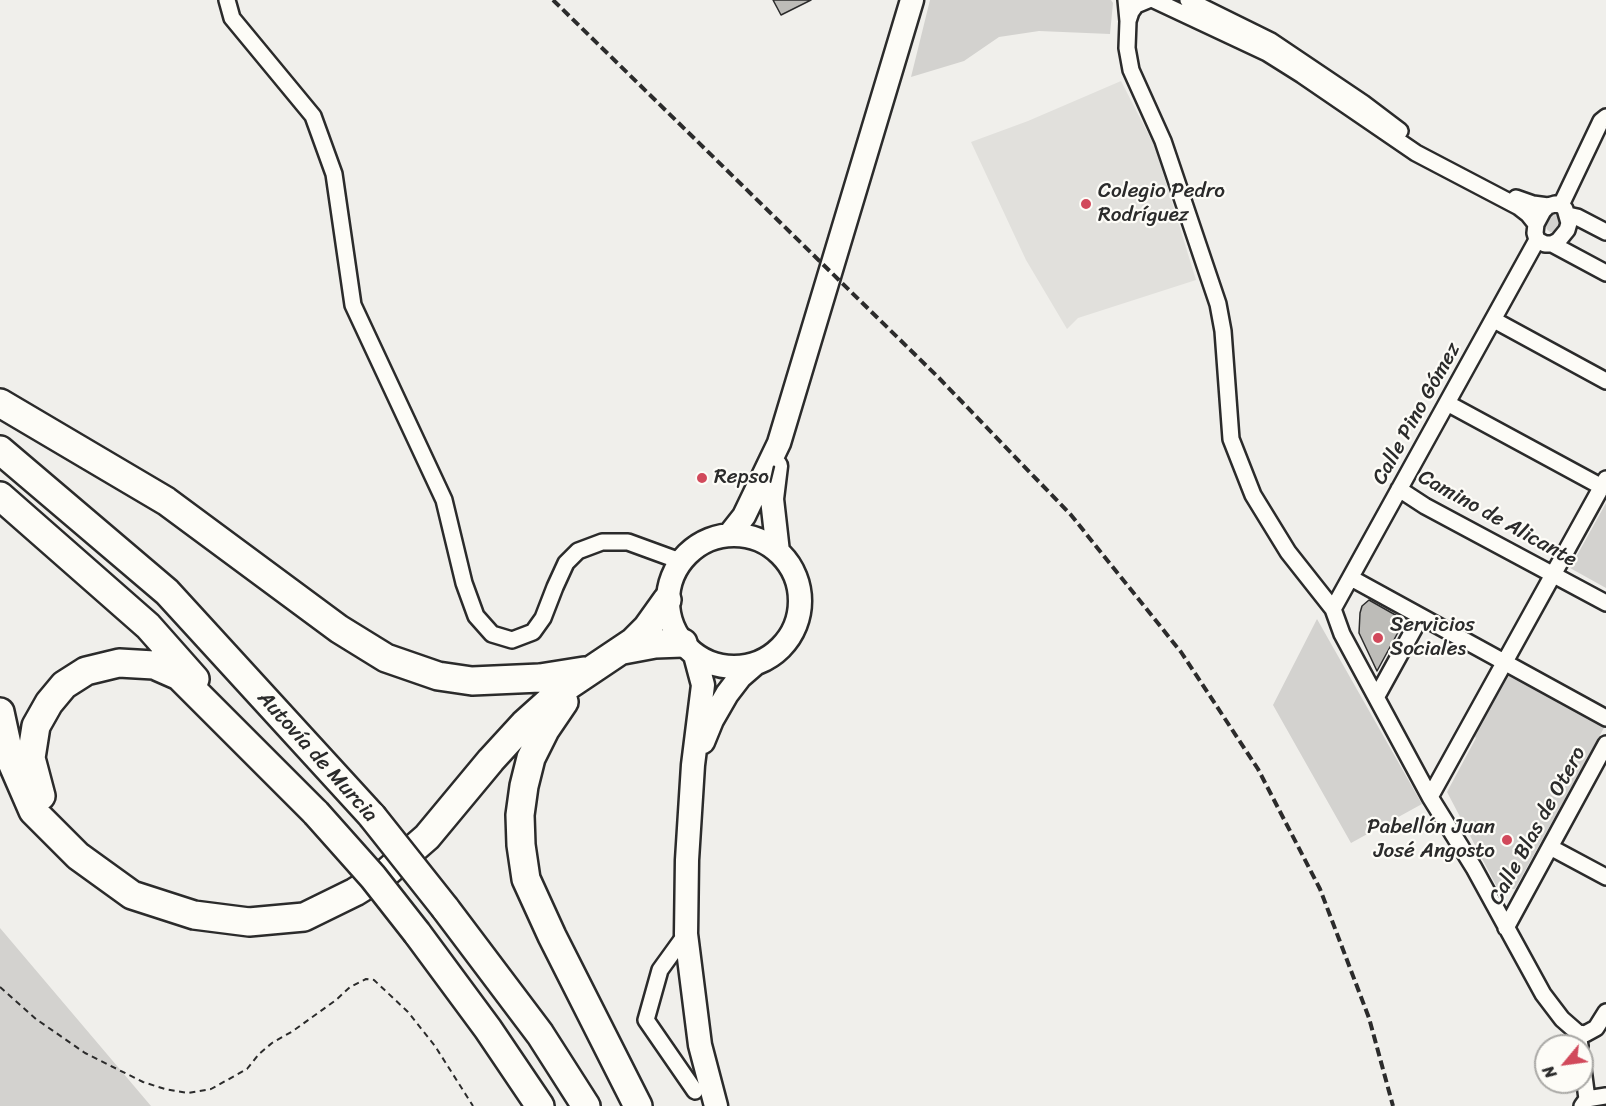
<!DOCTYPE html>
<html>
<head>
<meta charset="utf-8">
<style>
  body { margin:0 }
  #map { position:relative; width:1606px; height:1106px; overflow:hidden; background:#f0efeb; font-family:Sriracha,sans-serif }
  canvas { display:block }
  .north { position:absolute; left:1534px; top:1034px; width:60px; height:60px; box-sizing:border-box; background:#fdfcf7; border:2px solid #a9a8a5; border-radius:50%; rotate:241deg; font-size:16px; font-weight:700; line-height:24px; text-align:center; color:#2b2b2b }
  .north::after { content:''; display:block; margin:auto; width:21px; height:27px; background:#d1495b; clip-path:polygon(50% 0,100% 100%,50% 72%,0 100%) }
</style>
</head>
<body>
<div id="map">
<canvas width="1606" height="1106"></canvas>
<div class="north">N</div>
</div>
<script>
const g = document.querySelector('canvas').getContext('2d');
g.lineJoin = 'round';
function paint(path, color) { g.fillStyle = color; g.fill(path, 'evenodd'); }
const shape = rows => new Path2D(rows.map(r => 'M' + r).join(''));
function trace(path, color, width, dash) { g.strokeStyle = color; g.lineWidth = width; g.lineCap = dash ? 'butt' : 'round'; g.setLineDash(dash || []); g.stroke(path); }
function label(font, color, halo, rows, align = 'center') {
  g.font = font + ' Sriracha,sans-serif'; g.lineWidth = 4.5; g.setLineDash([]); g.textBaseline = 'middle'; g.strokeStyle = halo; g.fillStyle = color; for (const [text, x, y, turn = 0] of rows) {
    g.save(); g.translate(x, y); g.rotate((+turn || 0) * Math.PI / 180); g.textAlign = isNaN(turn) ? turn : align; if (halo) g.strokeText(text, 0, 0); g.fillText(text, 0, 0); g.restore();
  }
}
paint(shape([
  [1121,81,1155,147,1196,280,1078,318,1067,329,1026,260,971,142,1028,121]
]), '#e1e0dc');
paint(shape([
  [930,0,1111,0,1113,3,1110,34,1039,31,999,37,964,61,911,77],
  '1545 224a9 9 0 1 1 18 0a9 9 0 1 1-18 0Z',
  [1606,503,1606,588,1570,568],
  [1317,619,1422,804,1351,843,1273,705],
  [1508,672,1605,726,1515,889,1498,889,1447,792,1476,738,1473,735],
  [0,928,151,1106,0,1106]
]), '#d3d2cf');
const building = shape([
  [773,0,811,0,781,15,773,0],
  [1369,600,1399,617,1402,625,1377,671,1359,633,1360,613,1362,606,1369,600]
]);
paint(building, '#bdbcb8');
trace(building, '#2b2b2b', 1.5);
const minor = shape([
  [227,0,232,18,313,116,334,174,353,305,444,500,464,583,476,616,492,634,512,640,533,632,543,618,555,587,566,563,578,551,602,542,628,542,680,561],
  [1126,0,1128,21,1131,12,1136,5,1148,0],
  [1154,0,1267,53,1302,75,1416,153,1519,207,1528,214,1536,224],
  [1188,0,1271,41,1363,103,1400,131],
  [1128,21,1127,48,1131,70,1163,141,1218,304,1223,331,1231,439,1253,495,1288,552,1333,609,1342,634,1430,797,1474,868,1543,994,1562,1019,1578,1033,1580,1046],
  [1516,198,1533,204,1548,206],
  [1555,204,1561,205,1565,209,1569,223,1567,230,1558,241,1552,244,1545,244,1537,240,1535,233,1536,224,1543,211,1548,206,1555,204],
  [1561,205,1601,121,1606,117],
  [1568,215,1577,217,1606,232],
  [1552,244,1606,273],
  [1494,320,1606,381],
  [1447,403,1602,487],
  [1399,489,1425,506,1606,603],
  [1351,578,1606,718],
  [1333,609,1537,240],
  [1377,696,1420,618],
  [1430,797,1606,479],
  [1550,847,1606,877],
  [1506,928,1606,744],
  [686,934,660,970,646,1020,695,1091],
  [1578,1033,1585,1034,1596,1028,1606,1012],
  [1587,1099,1606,1096],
  [1582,1106,1587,1099,1582,1061]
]);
const primary = shape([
  [776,466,772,499,778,552],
  [729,535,744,516,779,443,912,0],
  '668 601a66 66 0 1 1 132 0a66 66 0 1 1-132 0Z',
  [695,655,703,685,693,765,687,860,686,934,700,1045,716,1106],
  [703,742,712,720,727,694,740,677,755,664]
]);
const motorway = shape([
  [0,403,166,501,339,629,386,658,438,676,472,681,540,678,584,671],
  [0,450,167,592,372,816],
  [0,496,148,626,195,679],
  [623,650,655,644,683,643],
  [564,702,545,730,531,758,524,786,520,815,521,845,526,879,552,936,638,1106],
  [0,712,10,758,33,811,78,856,132,895,194,915,249,922,304,917,355,892,387,872,427,837,491,760,524,724,563,689,633,642,647,628,667,600],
  [41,796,31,758,36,726,49,703,64,685,86,671,119,663,154,665,179,676,316,813],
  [445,908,540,1034,586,1106],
  [417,933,488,1029,540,1106]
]);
trace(minor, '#2b2b2b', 20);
trace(primary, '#2b2b2b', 27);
trace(motorway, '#2b2b2b', 32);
trace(shape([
  [0,987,36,1019,85,1053,143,1082,165,1089,188,1093,211,1089,247,1069,259,1054,272,1043,293,1031,336,1000,350,987,366,979,374,980,408,1012,435,1046,473,1106]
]), '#2b2b2b', 2, [6, 4.5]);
trace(minor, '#fdfcf7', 15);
trace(primary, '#fdfcf7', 22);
trace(motorway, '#fdfcf7', 27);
trace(shape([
  [553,0,939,378,1071,515,1181,652,1258,769,1320,889,1369,1018,1393,1106]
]), '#2b2b2b', 4, [9, 4.5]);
const motorwayBridge = shape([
  [316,813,373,877,417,933],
  [372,816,445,908]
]);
trace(motorwayBridge, '#2b2b2b', 32, []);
trace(motorwayBridge, '#fdfcf7', 27);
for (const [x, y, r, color] of [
  [1086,204,6,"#d1495b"],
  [702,478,6,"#d1495b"],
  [1378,638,6,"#d1495b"],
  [1507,840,6,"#d1495b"]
]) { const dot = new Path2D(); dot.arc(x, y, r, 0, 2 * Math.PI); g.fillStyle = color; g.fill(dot); trace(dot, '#fdfcf7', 2); }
label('21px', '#2b2b2b', '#fdfcf7', [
  ["Colegio Pedro",1098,192],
  ["Rodríguez",1098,216],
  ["Repsol",714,478],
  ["Servicios",1390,626],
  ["Sociales",1390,650],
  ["Pabellón Juan",1495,828,"right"],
  ["José Angosto",1495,852,"right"]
], 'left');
label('21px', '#2b2b2b', '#fdfcf7', [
  ["Calle Pino Gómez",1417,414,-61],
  ["Camino de Alicante",1497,519,29],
  ["Autovía de Murcia",317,757,48],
  ["Calle Blas de Otero",1538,826,-61]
]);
</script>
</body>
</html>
